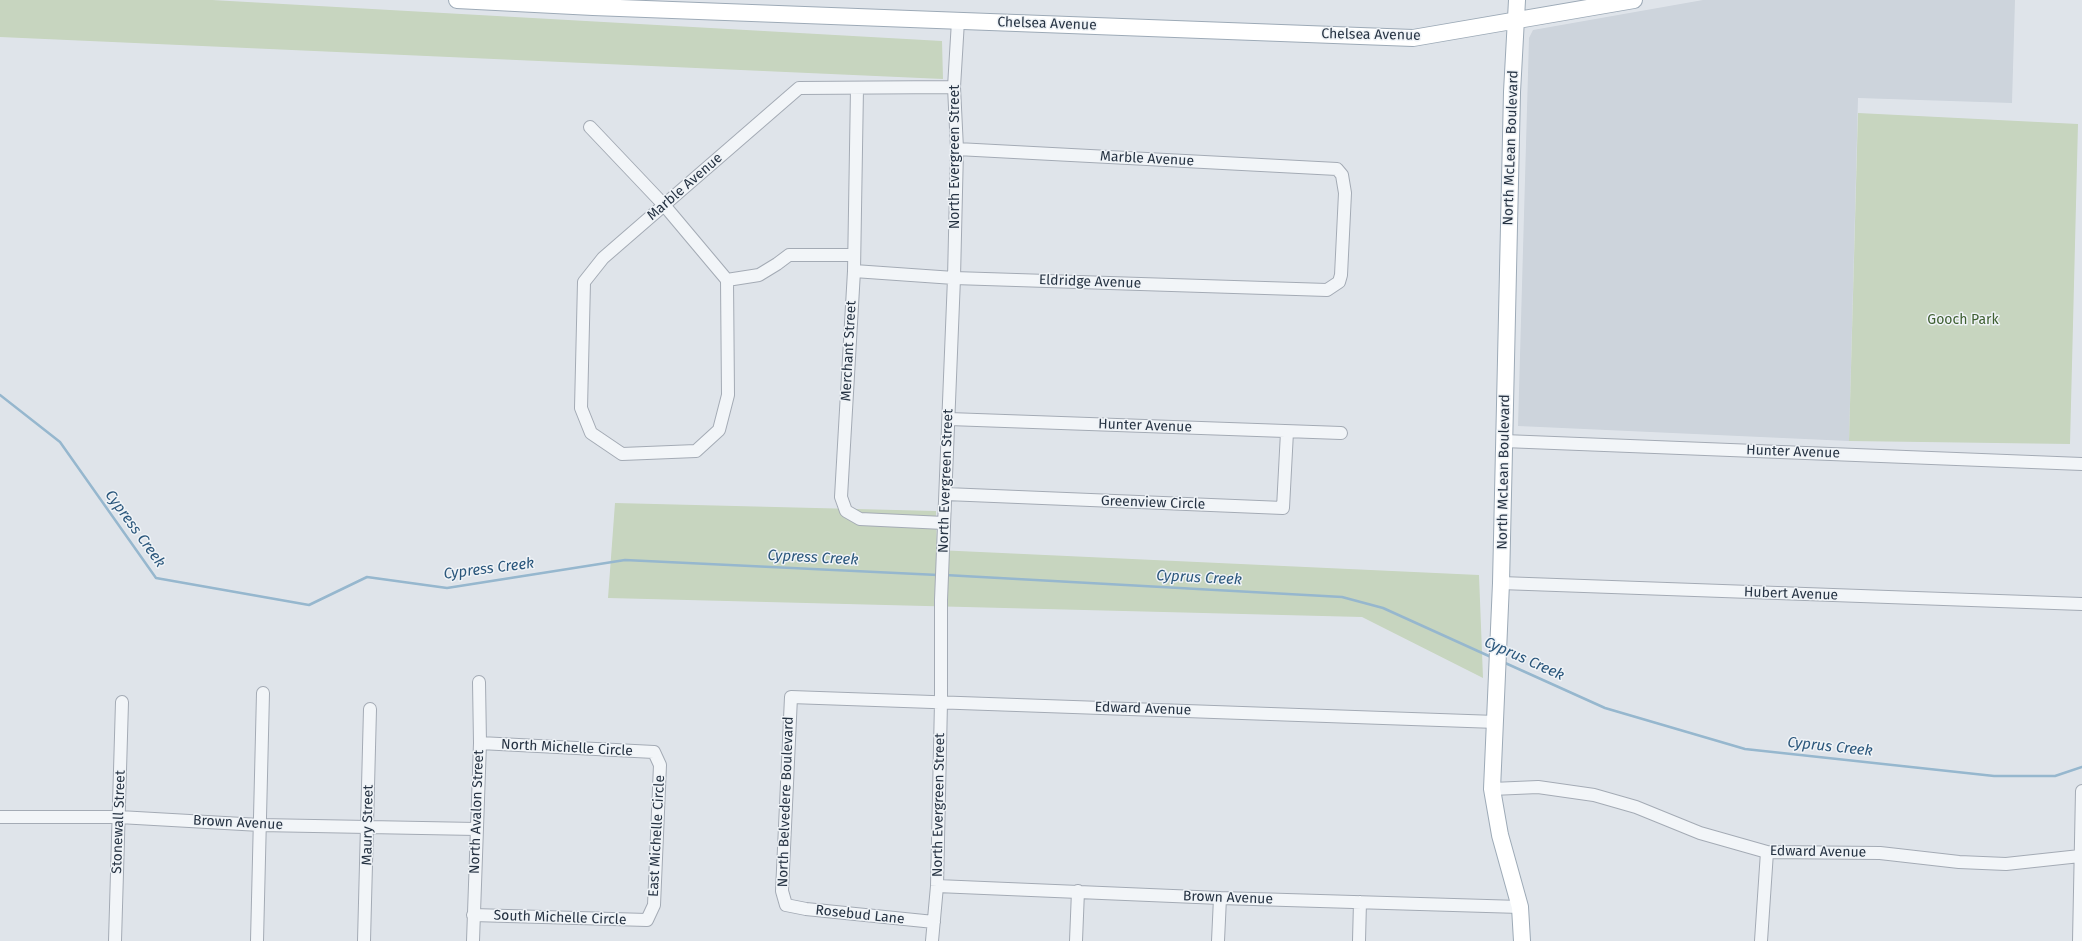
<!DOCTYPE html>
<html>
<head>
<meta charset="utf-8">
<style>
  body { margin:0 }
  canvas { display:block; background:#dfe4ea }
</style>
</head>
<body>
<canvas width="2082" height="941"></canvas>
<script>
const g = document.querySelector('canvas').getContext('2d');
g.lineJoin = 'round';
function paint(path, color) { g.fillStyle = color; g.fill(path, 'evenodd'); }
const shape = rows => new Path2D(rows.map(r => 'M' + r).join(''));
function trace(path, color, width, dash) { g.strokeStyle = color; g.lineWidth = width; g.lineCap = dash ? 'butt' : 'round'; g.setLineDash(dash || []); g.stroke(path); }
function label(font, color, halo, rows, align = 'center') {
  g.font = font + ' "Fira Sans",sans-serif'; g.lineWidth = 3; g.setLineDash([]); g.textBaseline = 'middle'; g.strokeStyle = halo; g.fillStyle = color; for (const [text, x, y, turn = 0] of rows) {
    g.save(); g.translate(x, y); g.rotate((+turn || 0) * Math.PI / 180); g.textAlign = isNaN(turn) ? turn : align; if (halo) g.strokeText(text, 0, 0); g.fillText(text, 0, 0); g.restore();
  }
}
paint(shape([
  [1703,0,2015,0,2012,103,1858,98,1849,441,1518,426,1529,38,1533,30]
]), '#cdd4dc');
paint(shape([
  [0,0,212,0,942,41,943,79,0,37],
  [1858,113,2078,124,2070,444,1849,441],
  [615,503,936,511,937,550,1479,575,1483,678,1362,617,608,598]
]), '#c7d5bf');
trace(shape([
  [0,395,60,442,156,578,309,605,367,577,447,588,625,560,938,575],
  [945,575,1342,597,1383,608,1491,657],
  [1503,662,1605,708,1745,749,1994,776,2055,776,2082,767]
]), '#96b7ce', 2.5);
const minor = shape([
  [857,88,854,271,841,497,846,511,860,519,944,523],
  [590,127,664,205,727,280,759,275,777,264,789,255,854,255],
  [854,271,954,278,1327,290,1339,282,1341,275,1345,193,1342,175,1337,169,957,149],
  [727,280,728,395,719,430,696,451,622,454,591,433,581,408,584,282,603,258,799,88,954,87],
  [949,419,1341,433],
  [1504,441,2082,464],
  [946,494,1283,508,1287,432],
  [1501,583,2082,604],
  [1492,789,1538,787,1594,795,1636,807,1700,833,1767,852,1880,853,1959,862,2006,864,2080,856],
  [0,817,119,817,260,825,476,829],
  [937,886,1220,898,1520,907],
  [473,915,647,920,654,905,660,765,654,752,480,743],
  [934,922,806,909,786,905,782,891,791,697,1496,722],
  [115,941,122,702],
  [257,941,263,693],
  [364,941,370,709],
  [473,941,480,743,479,682],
  [932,941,937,886,941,702,941,600,954,278,957,149,954,87,958,21],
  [1076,941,1078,891],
  [1218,941,1220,898],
  [1359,941,1360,902],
  [1761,941,1767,852],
  [2079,941,2082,791]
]);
const major = shape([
  [457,0,593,7,1413,38,1634,0],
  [1517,0,1512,92,1501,583,1492,789,1500,835,1520,907,1522,941]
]);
trace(minor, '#a4abb5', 14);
trace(major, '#9daab7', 18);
trace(minor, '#f2f5f8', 12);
trace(major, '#fff', 16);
label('14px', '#263343', '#eff3f7', [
  ["Chelsea Avenue",1047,24,2],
  ["Chelsea Avenue",1371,35,1],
  ["North McLean Boulevard",1511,148,-88],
  ["North Evergreen Street",955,157,-90],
  ["Marble Avenue",1147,159,3],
  ["Marble Avenue",685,187,-41],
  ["Eldridge Avenue",1090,282,2],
  ["Merchant Street",849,351,-87],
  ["Hunter Avenue",1145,426,2],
  ["Hunter Avenue",1793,452,2],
  ["North McLean Boulevard",1504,472,-89],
  ["North Evergreen Street",946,481,-88],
  ["Greenview Circle",1153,503,2],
  ["Hubert Avenue",1791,594,2],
  ["Edward Avenue",1143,709,2],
  ["North Michelle Circle",567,748,3],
  ["North Belvedere Boulevard",786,802,-88],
  ["North Evergreen Street",939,805,-89],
  ["North Avalon Street",477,812,-88],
  ["Stonewall Street",119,822,-88],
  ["Brown Avenue",238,823,3],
  ["Maury Street",368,825,-89],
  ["East Michelle Circle",657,836,-87],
  ["Edward Avenue",1818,852,1],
  ["Brown Avenue",1228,898,2],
  ["Rosebud Lane",860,915,6],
  ["South Michelle Circle",560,918,2]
]);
label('14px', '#3f6032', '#eff3f7', [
  ["Gooch Park",1963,320]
]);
label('italic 15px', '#2b577c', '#eff3f7', [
  ["Cypress Creek",135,529,54],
  ["Cypress Creek",813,558,3],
  ["Cypress Creek",489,569,-7],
  ["Cyprus Creek",1199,578,3],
  ["Cyprus Creek",1524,659,24],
  ["Cyprus Creek",1830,747,6]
]);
</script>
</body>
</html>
